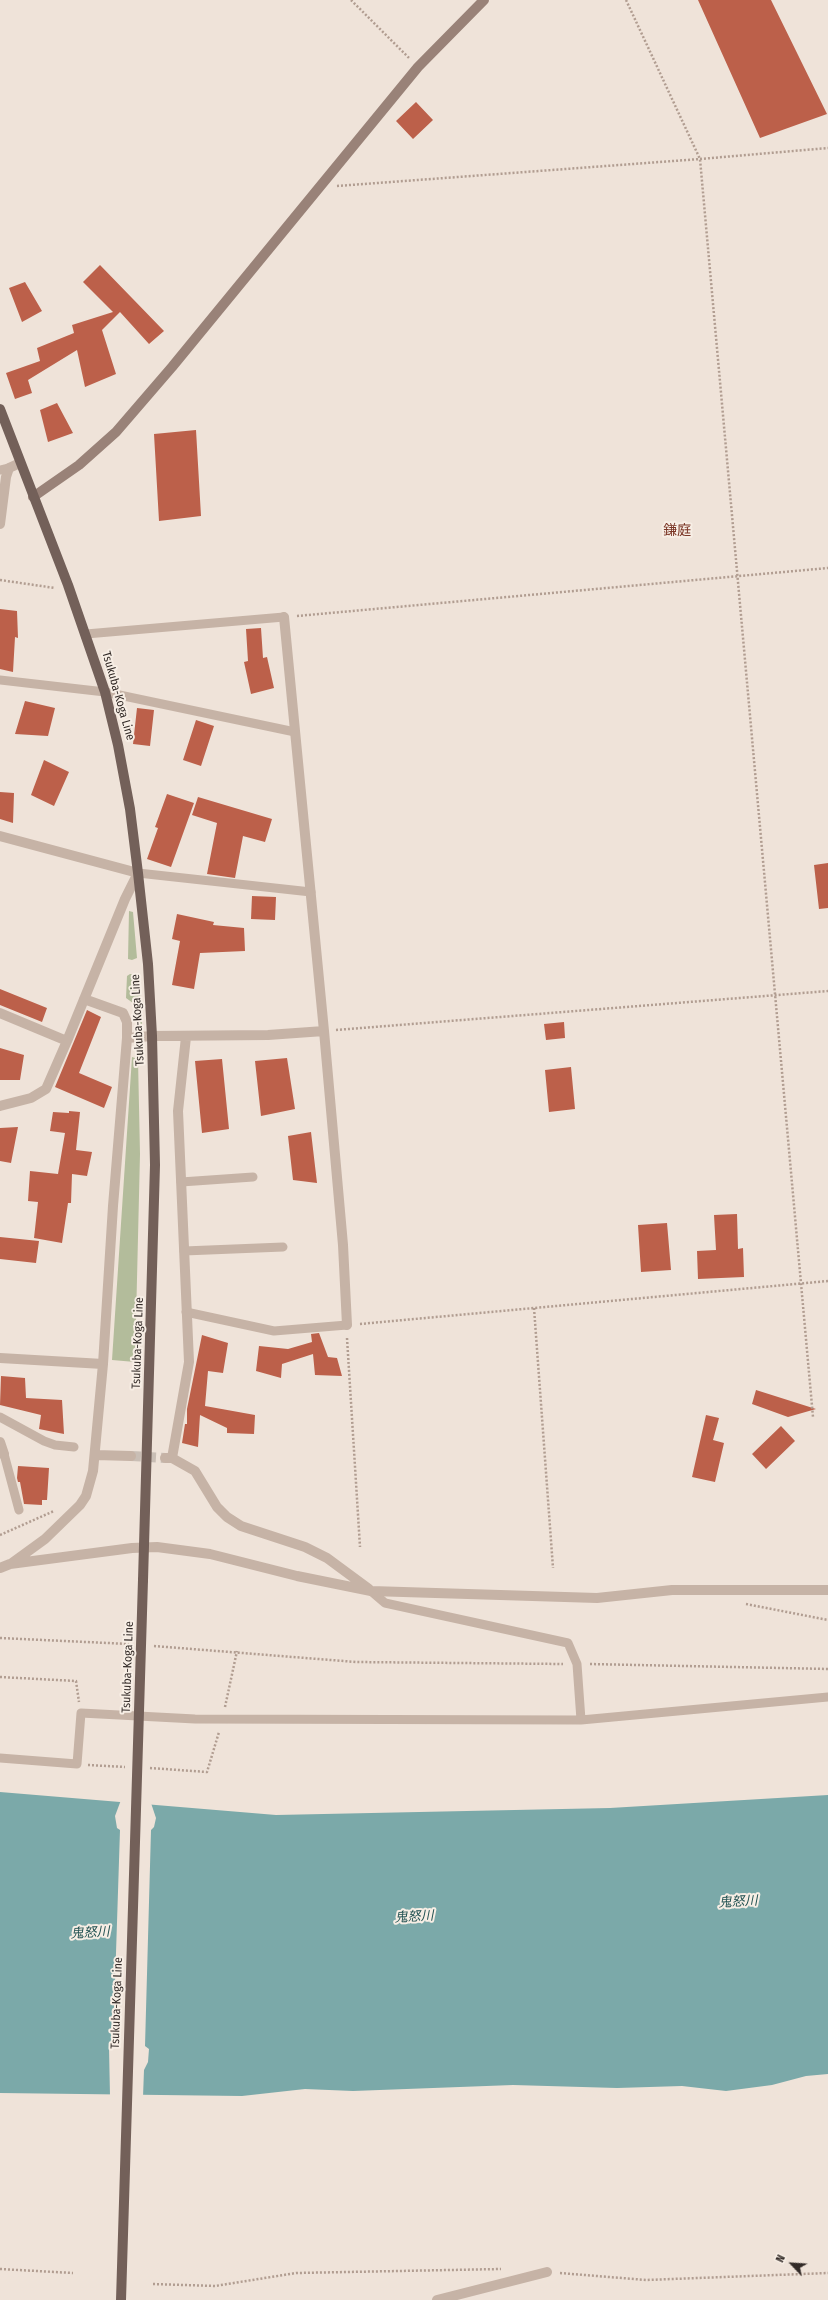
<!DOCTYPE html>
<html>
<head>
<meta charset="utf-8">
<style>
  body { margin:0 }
  #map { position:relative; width:828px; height:2300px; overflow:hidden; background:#efe3d9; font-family:"Fira Sans Condensed",sans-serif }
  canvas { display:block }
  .north { position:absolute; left:772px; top:2244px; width:40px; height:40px; -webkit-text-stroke:3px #f7eee5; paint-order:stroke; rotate:295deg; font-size:11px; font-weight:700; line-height:16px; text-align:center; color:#322a27 }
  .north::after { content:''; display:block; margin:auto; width:14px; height:18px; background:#322a27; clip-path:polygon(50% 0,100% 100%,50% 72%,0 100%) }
</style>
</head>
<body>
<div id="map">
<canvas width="828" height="2300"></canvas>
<div class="north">N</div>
</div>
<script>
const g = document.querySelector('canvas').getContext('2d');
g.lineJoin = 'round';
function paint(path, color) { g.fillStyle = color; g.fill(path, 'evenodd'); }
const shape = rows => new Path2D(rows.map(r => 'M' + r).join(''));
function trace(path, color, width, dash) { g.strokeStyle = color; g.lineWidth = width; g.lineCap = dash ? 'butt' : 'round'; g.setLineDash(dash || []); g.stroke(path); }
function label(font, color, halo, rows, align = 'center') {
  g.font = font + ' "Fira Sans Condensed","Noto Sans JP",sans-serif'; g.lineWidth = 4; g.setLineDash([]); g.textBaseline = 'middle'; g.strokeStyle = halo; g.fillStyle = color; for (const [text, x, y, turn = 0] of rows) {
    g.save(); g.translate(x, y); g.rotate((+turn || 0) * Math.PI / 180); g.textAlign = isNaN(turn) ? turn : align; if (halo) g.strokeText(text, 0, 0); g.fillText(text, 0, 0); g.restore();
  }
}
paint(shape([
  [129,911,133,912,137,958,132,960,128,959],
  [130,974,139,975,142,1024,139,1023,133,1003,126,998,127,976],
  [132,1057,138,1059,140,1154,135,1362,112,1360]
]), '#b3bc9b');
paint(shape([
  [0,1792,276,1815,610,1808,828,1795,828,2074,806,2076,772,2085,726,2091,682,2086,617,2088,513,2085,353,2091,305,2089,242,2096,0,2093]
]), '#7ba9a9');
paint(shape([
  [121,1800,151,1803,156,1818,154,1827,151,1830,145,2046,149,2049,148,2062,144,2070,143,2097,110,2096,109,2047,113,2045,120,1830,117,1828,115,1816]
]), '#efe3d9');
paint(shape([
  [698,0,771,0,827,114,760,138],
  [416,102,433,120,413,139,396,121],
  [100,265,164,331,149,344,120,312,102,330,116,374,85,387,77,350,28,380,32,393,15,399,6,373,40,361,37,348,74,333,72,325,113,312,83,282],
  [25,282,42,311,22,322,9,288],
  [57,403,73,433,48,442,40,410],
  [196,430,201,516,159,521,154,434],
  [0,609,17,611,18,638,15,637,13,672,0,669],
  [261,628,263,658,267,657,274,688,251,694,244,662,248,661,246,629],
  [25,701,55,708,48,736,15,734],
  [137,708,154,710,150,746,133,744],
  [196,720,214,726,201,766,183,760],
  [44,760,69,772,54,806,31,795],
  [0,792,14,793,13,823,0,819],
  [167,794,194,803,171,867,147,859,158,828,155,827],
  [198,797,272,819,265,842,243,836,235,878,207,874,217,823,192,815],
  [828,863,828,908,819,909,814,865],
  [252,896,276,897,275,920,251,919],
  [177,914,214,922,213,925,244,928,245,951,200,953,194,989,172,985,180,941,172,939],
  [0,989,47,1008,42,1022,0,1005],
  [87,1010,101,1017,79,1073,112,1087,104,1108,55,1087],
  [564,1022,565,1038,546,1040,544,1024],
  [0,1048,24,1055,20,1080,0,1080],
  [287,1058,295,1109,261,1116,255,1061],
  [222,1059,229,1129,202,1133,195,1061],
  [571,1067,575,1109,549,1112,545,1070],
  [69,1111,80,1112,76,1150,92,1152,87,1176,72,1174,71,1203,68,1203,62,1243,34,1238,38,1202,28,1201,30,1171,58,1174,65,1133,50,1131,53,1112,69,1113],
  [18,1127,11,1163,0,1161,0,1128],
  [311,1132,317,1183,293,1180,288,1136],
  [737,1214,738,1249,743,1248,744,1277,698,1279,697,1251,716,1250,714,1215],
  [667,1223,671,1270,641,1272,638,1225],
  [0,1237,39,1241,36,1263,0,1259],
  [319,1333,328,1357,337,1358,342,1376,315,1375,313,1354,282,1364,281,1378,256,1371,259,1346,288,1349,312,1342,311,1334],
  [202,1335,228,1343,223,1373,208,1371,205,1406,255,1415,254,1434,227,1433,227,1428,200,1415,198,1447,182,1443,185,1424,187,1424,187,1409],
  [1,1376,25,1378,26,1398,62,1400,64,1434,39,1429,41,1415,0,1405],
  [756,1390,816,1409,788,1417,752,1404],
  [706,1415,719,1418,713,1440,724,1443,715,1482,692,1477],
  [781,1426,795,1441,766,1469,752,1454],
  [18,1466,49,1468,47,1500,42,1500,42,1505,24,1504,20,1482,18,1482,17,1478]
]), '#bc604a');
trace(shape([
  [131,1456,165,1458]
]), '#c9beb5', 10, [10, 5]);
trace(shape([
  [351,0,409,58],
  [626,0,700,159,813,1417],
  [337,186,700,159,828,148],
  [0,580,55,588],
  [297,616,828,568],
  [336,1030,828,991],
  [534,1308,553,1568],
  [360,1324,828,1281],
  [347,1338,360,1547],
  [0,1535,54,1511],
  [746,1604,828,1620],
  [0,1638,129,1644],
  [154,1646,356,1662,563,1664],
  [590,1664,828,1669],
  [0,1677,76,1681,79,1702],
  [225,1707,237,1651],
  [88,1765,125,1767],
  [150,1768,207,1772,219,1732],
  [0,2269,73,2273],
  [560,2273,646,2280,828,2273],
  [153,2284,215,2286,296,2273,501,2269]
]), '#b19d91', 2.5, [2, 2]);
trace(shape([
  [0,470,9,468],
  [86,634,284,617],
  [0,680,105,692,295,732],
  [138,873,311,892],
  [181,1182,253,1177],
  [184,1251,283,1247],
  [186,1312,274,1331,347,1325],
  [0,1417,44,1441,55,1445,74,1447],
  [0,1454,4,1454,19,1510],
  [371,1591,385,1603,568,1643,577,1664,581,1720],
  [0,1758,77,1764,81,1713,195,1719,581,1720,828,1697]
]), '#c6b3a6', 9);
trace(shape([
  [0,524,6,477,9,468,20,463],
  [284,617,324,1031,343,1245,347,1325],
  [0,836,138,873,125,899,67,1041,0,1013],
  [84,999,123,1013,127,1022,127,1038],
  [0,1106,31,1098,46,1089,67,1041],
  [0,1358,103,1364],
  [0,1442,4,1454],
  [96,1455,131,1456],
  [165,1458,172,1458,195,1471,217,1507,227,1517,241,1526,305,1547,327,1558,369,1589],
  [172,1458,189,1362,178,1111,186,1037],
  [12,1563,45,1539,80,1505,86,1496,93,1471,103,1364,113,1206,127,1038,152,1036,268,1035,324,1031],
  [0,1568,10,1564,132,1548,157,1547,210,1554,297,1576,371,1591,597,1598,672,1590,828,1590],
  [437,2300,547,2272]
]), '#c6b3a6', 10);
trace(shape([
  [33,497,79,465,116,432,172,367,418,67,484,0]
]), '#998278', 10);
trace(shape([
  [0,409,68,585,105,692,118,745,130,809,138,873,148,964,152,1036,155,1165,143,1580]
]), '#736059', 10);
trace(shape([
  [121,2300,143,1580]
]), '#736059', 10);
label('12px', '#322a27', '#f7eee5', [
  ["Tsukuba-Koga Line",118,696,74],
  ["Tsukuba-Koga Line",138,1020,-93],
  ["Tsukuba-Koga Line",138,1343,-88],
  ["Tsukuba-Koga Line",128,1667,-88],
  ["Tsukuba-Koga Line",117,2003,-88]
]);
label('italic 13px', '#205050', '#f7eee5', [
  ["鬼怒川",738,1902,-3],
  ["鬼怒川",414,1917,-3],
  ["鬼怒川",90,1933,-3]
]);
label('14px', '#7b3626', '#f7eee5', [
  ["鎌庭",677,531]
]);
</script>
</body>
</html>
